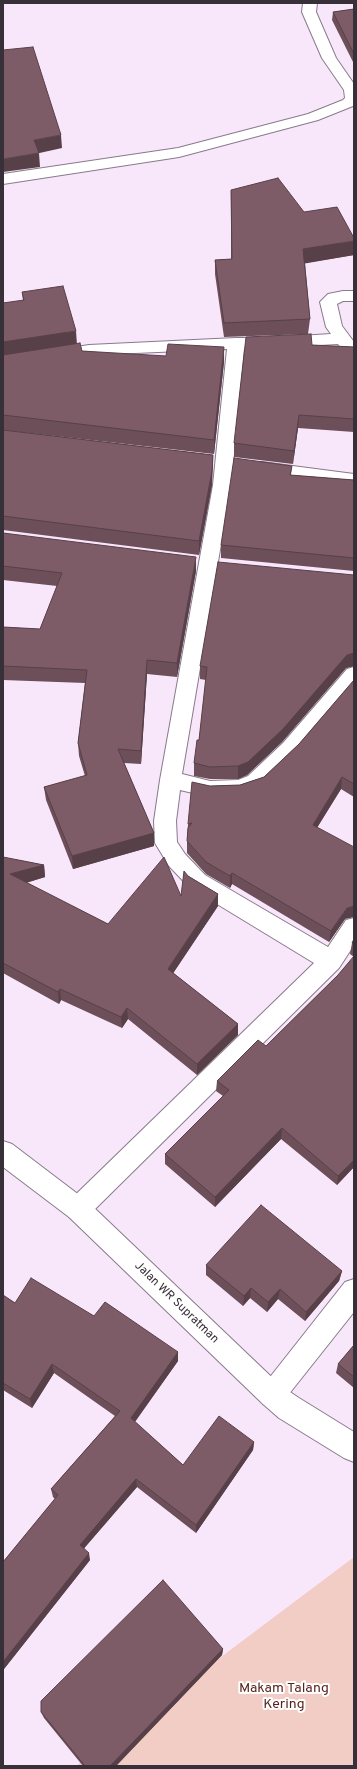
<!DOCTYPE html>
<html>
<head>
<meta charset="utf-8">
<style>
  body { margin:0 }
  #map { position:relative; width:357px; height:1769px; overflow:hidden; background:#f8e7fb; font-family:Overpass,sans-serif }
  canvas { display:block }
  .frame { position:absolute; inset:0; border:4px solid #373038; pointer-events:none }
</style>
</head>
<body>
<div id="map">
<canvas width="357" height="1769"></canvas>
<div class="frame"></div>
</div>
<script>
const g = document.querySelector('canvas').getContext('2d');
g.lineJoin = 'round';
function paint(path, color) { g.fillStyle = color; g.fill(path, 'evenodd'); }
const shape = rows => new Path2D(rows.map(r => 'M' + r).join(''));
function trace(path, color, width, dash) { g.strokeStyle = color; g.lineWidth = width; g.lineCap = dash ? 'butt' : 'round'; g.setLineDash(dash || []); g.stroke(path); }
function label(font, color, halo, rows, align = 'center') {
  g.font = font + ' Overpass,sans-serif'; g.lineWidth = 4; g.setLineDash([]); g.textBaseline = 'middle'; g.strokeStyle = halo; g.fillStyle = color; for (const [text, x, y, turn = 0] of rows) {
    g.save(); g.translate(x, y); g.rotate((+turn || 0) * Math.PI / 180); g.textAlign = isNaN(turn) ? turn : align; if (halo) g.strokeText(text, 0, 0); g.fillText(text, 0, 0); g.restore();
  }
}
paint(shape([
  [354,1557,354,1766,76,1766]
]), '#f1cdc6');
const minor = shape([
  [303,3,317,3,316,12,336,58,354,84,353,106,318,120,179,157,3,184,3,174,178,148,308,114,343,100,345,98,344,90,322,58,302,12,303,3],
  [343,291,354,291,354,301,343,301,337,304,342,326,354,342,354,359,348,358,338,344,282,347,276,346,274,342,276,338,282,337,331,334,326,327,320,302,328,294,343,291],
  [236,338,250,338,256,339,258,343,256,347,244,349,231,485,182,774,210,781,238,780,248,776,283,743,347,669,354,667,354,688,297,755,262,788,239,796,210,797,180,790,176,821,177,842,185,854,205,875,328,947,346,920,354,918,354,945,339,968,87,1217,78,1221,69,1217,65,1209,69,1201,314,963,189,887,169,866,155,843,154,821,160,780,213,485,227,349,89,355,3,368,3,358,89,345,236,338],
  [262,462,354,474,354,486,256,472,253,468,256,464,262,462],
  [354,1279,354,1312,281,1404,272,1408,263,1404,259,1395,263,1386,345,1282,354,1279]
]);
const trunk = shape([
  [3,1141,12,1144,87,1201,281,1386,299,1398,354,1432,354,1462,344,1458,279,1418,263,1404,69,1217,3,1167,3,1141]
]);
trace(minor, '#897a8b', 2);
trace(trunk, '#897a8b', 2);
paint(minor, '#fff');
paint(trunk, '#fff');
paint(shape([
  [354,9,354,64,332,20,333,12],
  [231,190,304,212,354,255,305,263,310,319,308,334,224,337,215,274,215,260,231,259],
  [22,292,77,344,82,351,224,362,214,454,3,430,3,303,23,301],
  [312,345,354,347,354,432,298,428,293,464,234,457,234,443],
  [3,430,213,455,212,485,199,555,3,530],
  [292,466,291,475,354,480,354,571,221,558,221,545],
  [3,533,196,571,177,677,147,674,141,764,124,763,154,833,154,846,73,869,46,800,44,787,85,776,79,756,78,743,85,683,3,680,3,627,40,629,57,586,3,580],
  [354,575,354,666,346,668,282,742,247,775,238,779,210,779,194,776,194,763,199,740,206,680,200,679,200,666],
  [354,680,354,797,341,789,317,828,345,919,329,942,232,884,230,888,206,874,187,853,187,841,188,824,210,786,240,785,264,777,299,744],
  [3,857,44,865,45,877,26,883,108,924,181,896,188,876,218,894,218,906,173,973,238,1024,238,1035,197,1075,128,1019,122,1028,61,1000,59,1004,3,973],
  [354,939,354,1167,337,1185,281,1139,215,1207,165,1164,165,1154,223,1096,216,1091,217,1081,266,1046,338,975,354,957,350,954,352,943],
  [206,1265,342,1271,339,1281,305,1321,278,1299,267,1312,250,1298,243,1306,206,1275],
  [3,1295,15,1303,94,1316,178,1352,178,1361,135,1422,183,1465,254,1442,253,1450,196,1533,137,1487,84,1548,90,1560,4,1669,3,1668,3,1562,55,1499,53,1497,51,1489,115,1416,54,1373,32,1408,3,1390],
  [354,1345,354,1388,336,1373,338,1364],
  [223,1649,222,1655,116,1766,83,1766,44,1718,41,1712]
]), '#6c4f59');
paint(shape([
  [61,135,62,148,35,154,34,140],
  [39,153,40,167,3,172,3,159],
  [354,241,354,255,302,264,303,249],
  [76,331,77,345,3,356,3,342],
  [224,347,224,362,214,454,214,440],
  [299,415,298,428,293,464,294,451],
  [213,455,212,485,199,555,199,541],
  [196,557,196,571,177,677,177,663],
  [354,653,354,666,346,668,282,742,247,775,238,779,238,766,347,655],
  [147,660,147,674,141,764,141,751],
  [342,777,341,789,311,837,313,825],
  [154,833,154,846,73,869,72,856],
  [44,865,45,877,12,887,10,874],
  [232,873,232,884,230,888,230,876],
  [218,894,218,906,168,981,168,969],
  [354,906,354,917,345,919,329,942,331,931,347,908],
  [60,989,61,1000,59,1004,58,992],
  [127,1008,128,1019,122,1028,121,1017],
  [238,1024,238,1035,197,1075,197,1064],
  [282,1128,281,1139,215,1207,215,1197],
  [354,1160,354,1167,337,1185,338,1176],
  [342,1271,339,1281,305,1321,306,1312],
  [251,1288,250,1298,243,1306,244,1296],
  [280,1289,278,1299,267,1312,268,1302],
  [178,1352,178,1361,131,1427,131,1418],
  [52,1364,54,1373,32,1408,30,1399],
  [254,1442,253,1450,196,1533,196,1525],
  [136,1479,137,1487,81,1552,80,1545],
  [89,1553,90,1560,4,1669,3,1666,3,1662],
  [223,1649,222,1655,116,1766,110,1766]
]), '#584048');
const building = shape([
  [354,9,354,54,333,12,354,9],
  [33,47,61,135,34,140,39,153,3,159,3,50,33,47],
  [278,178,304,212,337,207,354,238,354,241,303,249,310,319,224,323,215,260,232,259,231,190,278,178],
  [63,286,76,331,3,342,3,303,24,300,22,292,63,286],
  [311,334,312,345,354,347,354,419,299,415,294,451,234,443,246,337,311,334],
  [80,343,82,351,166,356,168,344,224,347,214,440,3,415,3,355,80,343],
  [3,430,213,455,212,471,199,541,3,516,3,430],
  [234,458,292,466,290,475,354,480,354,558,221,545,234,458],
  [3,533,196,557,177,663,147,660,141,751,118,749,154,833,72,856,44,787,87,775,78,743,87,670,3,666,3,627,40,629,62,573,3,566,3,533],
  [218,562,354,575,354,653,347,655,283,729,248,762,238,766,210,767,194,763,197,740,199,740,207,667,200,666,218,562],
  [354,680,354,784,342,777,313,825,354,847,354,906,347,908,331,931,232,873,230,876,206,862,187,841,188,828,192,823,188,824,192,782,210,786,240,785,264,777,299,744,354,680],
  [3,857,44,865,10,874,108,924,164,857,181,896,184,871,188,876,218,894,168,969,238,1024,197,1064,127,1008,121,1017,60,989,58,992,3,963,3,857],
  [354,939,354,944,352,943,354,939],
  [354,956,354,1160,338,1176,282,1128,215,1197,165,1154,229,1090,217,1081,258,1040,266,1046,338,975,354,956],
  [261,1205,342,1271,306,1312,280,1289,268,1302,251,1288,244,1296,206,1265,261,1205],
  [31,1278,94,1316,105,1302,178,1352,131,1418,183,1465,219,1416,254,1442,196,1525,136,1479,80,1545,89,1553,3,1662,3,1562,58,1495,51,1489,120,1411,52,1364,30,1399,3,1383,3,1295,15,1303,31,1278],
  [354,1345,354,1377,338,1364,354,1345],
  [163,1580,223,1649,110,1766,85,1766,41,1712,41,1701,163,1580]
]);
paint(building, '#7d5c67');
trace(building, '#584048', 1);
label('12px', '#373038', '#fff', [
  ["Jalan WR Supratman",176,1303,44]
]);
label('14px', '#57251d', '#fff', [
  ["Makam Talang",284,1689],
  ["Kering",284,1705]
]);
</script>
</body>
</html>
